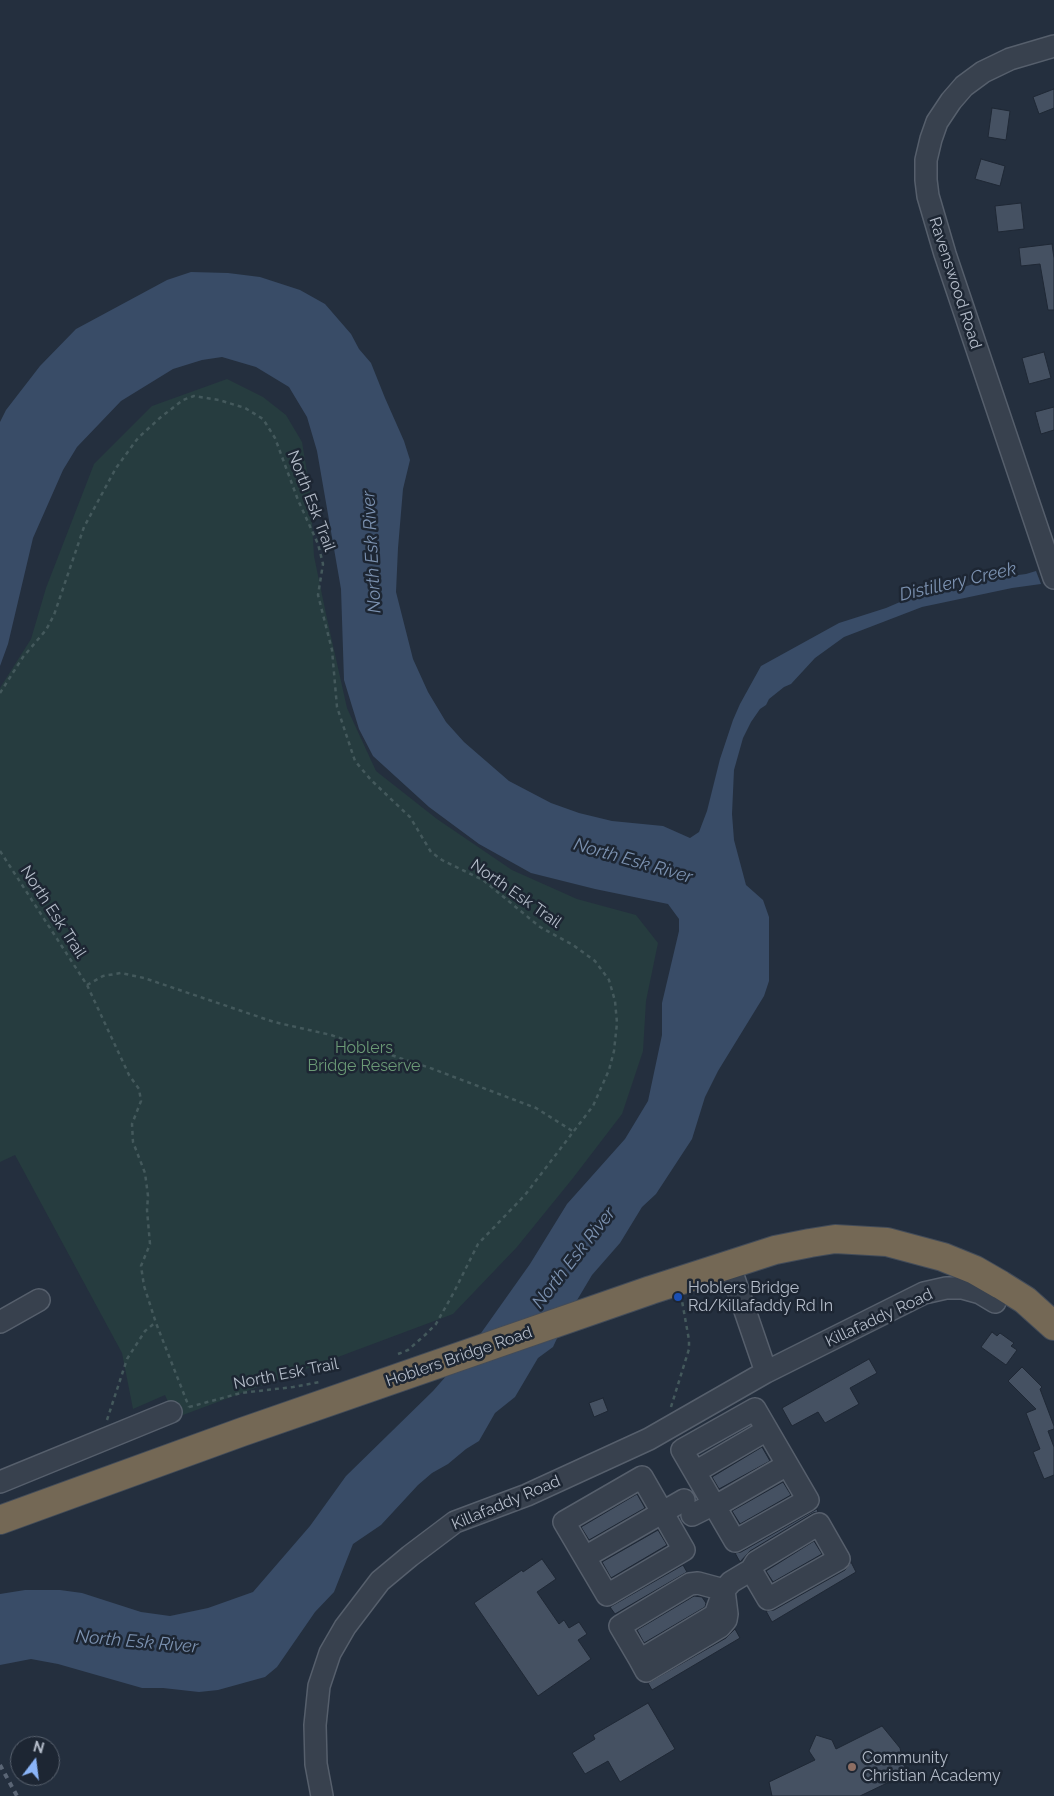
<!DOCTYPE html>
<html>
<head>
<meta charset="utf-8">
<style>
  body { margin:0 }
  #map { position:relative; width:1054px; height:1796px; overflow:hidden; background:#242f3e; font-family:Raleway,sans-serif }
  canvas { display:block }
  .north { position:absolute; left:10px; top:1736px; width:50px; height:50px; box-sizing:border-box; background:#1d2633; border:1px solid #59626f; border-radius:50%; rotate:15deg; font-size:14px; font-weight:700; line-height:20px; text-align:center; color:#b4bcc9 }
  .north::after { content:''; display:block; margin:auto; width:18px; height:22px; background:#8ab4f8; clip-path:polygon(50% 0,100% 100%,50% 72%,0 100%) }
</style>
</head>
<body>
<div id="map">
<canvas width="1054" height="1796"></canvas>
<div class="north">N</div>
</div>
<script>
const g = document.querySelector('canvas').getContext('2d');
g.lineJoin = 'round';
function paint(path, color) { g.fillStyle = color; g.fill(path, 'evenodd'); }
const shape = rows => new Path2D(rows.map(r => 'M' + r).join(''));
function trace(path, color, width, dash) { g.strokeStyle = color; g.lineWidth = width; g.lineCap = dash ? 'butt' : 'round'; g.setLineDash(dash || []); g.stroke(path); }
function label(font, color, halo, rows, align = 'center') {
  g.font = font + ' Raleway,sans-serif'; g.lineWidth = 5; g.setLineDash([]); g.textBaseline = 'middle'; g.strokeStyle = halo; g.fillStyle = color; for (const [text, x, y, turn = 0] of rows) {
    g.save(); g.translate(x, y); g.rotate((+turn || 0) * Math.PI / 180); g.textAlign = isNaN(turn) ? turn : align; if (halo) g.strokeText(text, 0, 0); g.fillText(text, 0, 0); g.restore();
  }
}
paint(shape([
  [227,379,263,397,286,415,302,442,310,490,314,556,326,614,347,708,376,771,437,819,512,870,577,899,636,915,658,943,646,1001,643,1051,622,1114,573,1178,517,1247,453,1314,175,1418,165,1395,133,1409,122,1353,15,1155,0,1162,0,688,31,639,46,588,94,464,152,406]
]), '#263c3f');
paint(shape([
  [191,272,228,273,260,277,300,290,325,304,351,334,359,349,371,363,385,398,404,441,410,460,403,489,398,548,396,592,413,659,428,692,446,722,464,742,509,781,551,803,579,813,612,821,663,826,690,838,699,832,707,811,720,759,733,720,740,704,761,666,839,623,886,608,921,593,955,590,988,579,1026,574,1036,571,1041,584,1012,588,922,607,844,637,815,658,791,684,784,687,769,699,766,705,760,709,751,722,743,738,734,770,732,814,734,840,746,885,763,900,769,917,769,981,764,996,718,1071,705,1097,692,1139,656,1194,642,1207,620,1243,592,1275,567,1317,553,1347,538,1358,515,1397,495,1413,479,1441,466,1449,448,1464,432,1473,418,1485,381,1525,353,1544,334,1592,315,1612,277,1667,265,1677,218,1690,199,1692,163,1688,142,1688,58,1664,31,1659,0,1665,0,1594,25,1590,60,1590,82,1593,141,1612,170,1616,208,1608,253,1592,310,1526,346,1476,433,1391,469,1350,530,1264,567,1204,625,1139,648,1101,662,1035,662,1003,679,931,679,919,668,904,595,889,531,873,479,844,429,807,373,756,359,729,344,680,341,589,317,451,307,417,289,387,256,367,222,357,202,360,173,369,121,401,77,447,63,470,33,538,8,644,0,666,0,422,6,410,40,366,76,329,167,280]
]), '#394c67');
const building = shape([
  [1054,89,1054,108,1039,114,1033,97,1054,89],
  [992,108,1010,111,1006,140,988,137,992,108],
  [981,159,1005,166,1000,186,975,179,981,159],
  [1021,203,1024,229,998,232,995,206,1021,203],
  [1052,244,1054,258,1054,310,1048,310,1040,264,1021,266,1019,248,1052,244],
  [1044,352,1051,378,1029,384,1022,358,1044,352],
  [1054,407,1054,430,1041,434,1035,412,1054,407],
  [992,1332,997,1336,1000,1333,1014,1343,1011,1346,1017,1350,1006,1365,981,1347,992,1332],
  [869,1359,877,1373,850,1388,859,1404,825,1423,818,1412,792,1426,782,1408,869,1359],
  [1022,1367,1042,1387,1040,1389,1054,1426,1054,1429,1048,1431,1054,1447,1054,1475,1044,1479,1033,1452,1040,1449,1026,1413,1036,1409,1008,1381,1022,1367],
  [603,1398,608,1411,594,1417,589,1403,603,1398],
  [762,1447,770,1461,719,1489,712,1477,762,1447],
  [783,1482,791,1495,740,1524,732,1511,783,1482],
  [637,1494,645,1508,589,1540,581,1527,637,1494],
  [817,1509,818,1512,813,1513,750,1551,740,1562,735,1553,741,1552,817,1509],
  [658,1530,667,1545,611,1578,602,1562,658,1530],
  [814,1541,822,1554,773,1582,766,1571,814,1541],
  [542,1559,556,1579,537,1592,559,1624,564,1620,569,1628,579,1622,587,1634,578,1640,591,1659,538,1696,474,1603,522,1570,523,1572,542,1559],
  [851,1562,856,1572,772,1622,766,1611,774,1610,845,1570,851,1562],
  [683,1565,687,1572,615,1614,610,1607,683,1565],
  [694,1596,702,1597,706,1603,705,1607,644,1643,637,1630,694,1596],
  [735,1629,740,1638,652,1690,648,1683,726,1638,735,1629],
  [648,1703,675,1749,620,1782,608,1761,585,1774,572,1753,595,1739,593,1735,648,1703],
  [882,1726,900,1748,906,1774,860,1796,772,1796,769,1782,815,1760,809,1751,816,1735,832,1740,836,1749,882,1726]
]);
paint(building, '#455162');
trace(building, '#1f2835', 1);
const minor = shape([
  [1054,46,1010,59,983,72,964,86,951,101,937,122,931,139,926,160,926,180,928,196,945,254,1054,578],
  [729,1264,766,1372],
  [0,1322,39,1300],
  [755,1409,808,1500,735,1541,682,1450,755,1409],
  [695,1472,767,1430],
  [642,1477,684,1550,607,1595,564,1522,642,1477],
  [0,1482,171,1412],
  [692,1515,714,1504,721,1503,787,1465],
  [585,1557,684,1500],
  [640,1660,715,1615,724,1590,698,1583,690,1584,620,1626,640,1660,646,1671,720,1627,726,1620,727,1614,724,1590,731,1582,751,1570,756,1562,819,1524,839,1559,768,1599,751,1570],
  [322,1796,316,1764,315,1725,319,1686,330,1653,345,1627,380,1581,410,1556,455,1522,527,1495,649,1439,766,1372,924,1293,946,1288,962,1288,980,1293,995,1302]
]);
const highway = shape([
  [0,1520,242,1432,651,1290,775,1250,810,1243,835,1239,887,1242,943,1257,975,1270,1001,1285,1025,1300,1054,1326]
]);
trace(minor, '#565f6c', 24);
trace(highway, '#434c59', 30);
trace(shape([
  [0,693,23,657,46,630,54,615,84,527,116,468,138,438,161,417,183,400,194,396,219,400,245,408,263,419,275,438,298,500,318,544,323,564,318,595,332,650,337,707,355,761,371,780,410,817,431,852,442,860,483,880,540,927,573,945,595,961,609,980,615,1001,617,1023,614,1051,609,1070,593,1106,525,1195,478,1244,454,1292,436,1324,425,1335,408,1350,398,1354],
  [0,851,87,985,129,1075,139,1089,141,1101,132,1124,133,1142,145,1173,148,1196,147,1210,150,1244,141,1266,144,1286,156,1323,189,1407],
  [87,985,103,976,121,973,144,978,274,1022,331,1035,433,1069,536,1108,574,1132],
  [189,1407,241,1393,293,1387,320,1382],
  [671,1407,689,1349,689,1340,682,1301],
  [107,1420,127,1359,145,1331,156,1322]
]), '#44595c', 2.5, [4, 4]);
trace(minor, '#38414e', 21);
trace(highway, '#746855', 28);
trace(shape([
  [0,1765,17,1796]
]), '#5a6575', 4, [5, 5]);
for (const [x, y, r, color] of [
  [678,1297,5,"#1a4fb4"],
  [852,1767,5,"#8d6e63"]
]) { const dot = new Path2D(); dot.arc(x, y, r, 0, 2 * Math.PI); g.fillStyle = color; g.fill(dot); trace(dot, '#1d2633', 2); }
label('16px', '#b4bcc9', '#1d2633', [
  ["Ravenswood Road",955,283,72],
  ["North Esk Trail",311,501,69],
  ["North Esk Trail",516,894,35],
  ["North Esk Trail",53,912,57],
  ["Killafaddy Road",879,1318,-25],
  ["Hoblers Bridge Road",459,1357,-19],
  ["North Esk Trail",286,1374,-11],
  ["Killafaddy Road",506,1503,-23]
]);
label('16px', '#6b9a76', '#1d2633', [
  ["Hoblers",364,1048],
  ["Bridge Reserve",364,1066]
]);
label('16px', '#b4bcc9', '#1d2633', [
  ["Hoblers Bridge",688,1288],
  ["Rd/Killafaddy Rd In",688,1306],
  ["Community",862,1758],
  ["Christian Academy",862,1776]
], 'left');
label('italic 18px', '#7c92b1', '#1d2633', [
  ["North Esk River",372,552,-93],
  ["Distillery Creek",958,582,-13],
  ["North Esk River",633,861,16],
  ["North Esk River",574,1258,-52],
  ["North Esk River",137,1642,5]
]);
</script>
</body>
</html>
